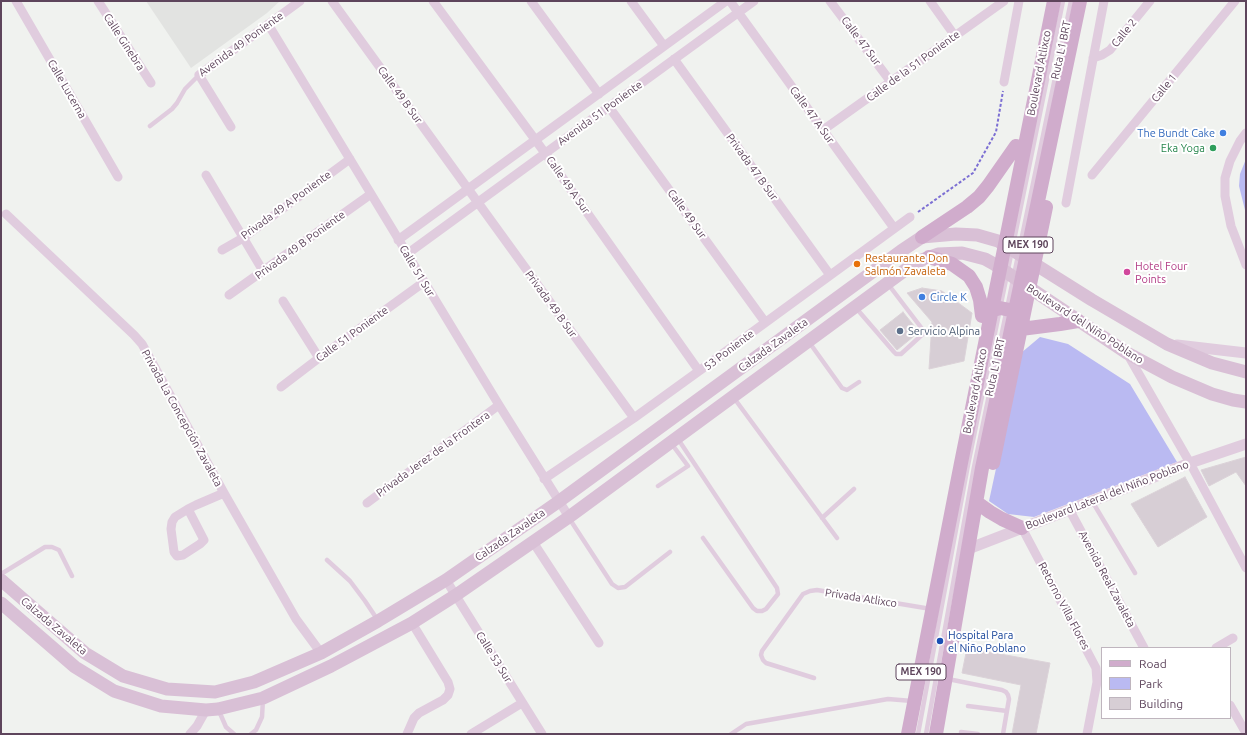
<!DOCTYPE html>
<html>
<head>
<meta charset="utf-8">
<style>
  body { margin:0 }
  #map { position:relative; width:1247px; height:735px; overflow:hidden; background:#f0f2ef; font-family:Ubuntu,sans-serif }
  canvas { display:block }
  .frame { position:absolute; inset:0; border:2px solid #5e455c; pointer-events:none }
  .legend { position:absolute; left:1101px; top:647px; width:130px; height:72px; box-sizing:border-box; background:#fff; border:1px solid #bfb5be; margin:0; padding:5px 7px; list-style:none; font-size:12px; color:#5e455c }
  .legend li { display:flex; align-items:center; gap:8px; height:20px }
  .legend b { width:20px; border:1px solid #bfb5be }
</style>
</head>
<body>
<div id="map">
<canvas width="1247" height="735"></canvas>
<div class="frame"></div>
<ul class="legend">
<li><b style="height:5px;background:#d0accc"></b>Road</li>
<li><b style="height:11px;background:#babaf2"></b>Park</li>
<li><b style="height:11px;background:#d7ced5"></b>Building</li>
</ul>
</div>
<script>
const g = document.querySelector('canvas').getContext('2d');
g.lineJoin = 'round';
function paint(path, color) { g.fillStyle = color; g.fill(path, 'evenodd'); }
const shape = rows => new Path2D(rows.map(r => 'M' + r).join(''));
function trace(path, color, width, dash) { g.strokeStyle = color; g.lineWidth = width; g.lineCap = dash ? 'butt' : 'round'; g.setLineDash(dash || []); g.stroke(path); }
function label(font, color, halo, rows, align = 'center') {
  g.font = font + ' Ubuntu,sans-serif'; g.lineWidth = 4; g.setLineDash([]); g.textBaseline = 'middle'; g.strokeStyle = halo; g.fillStyle = color; for (const [text, x, y, turn = 0] of rows) {
    g.save(); g.translate(x, y); g.rotate((+turn || 0) * Math.PI / 180); g.textAlign = isNaN(turn) ? turn : align; if (halo) g.strokeText(text, 0, 0); g.fillText(text, 0, 0); g.restore();
  }
}
paint(shape([
  [146,1,280,1,267,13,191,68]
]), '#e2e3e1');
paint(shape([
  [1246,159,1246,214,1239,186,1240,174],
  [1040,337,1068,344,1130,384,1177,462,1034,517,1008,514,989,501,1021,353]
]), '#babaf2');
const building = shape([
  [922,288,942,291,972,313,964,361,929,369,932,322,907,293,922,288],
  [903,312,919,332,897,350,880,330,903,312],
  [1246,457,1246,486,1236,472,1209,486,1201,470,1246,457],
  [1185,477,1207,517,1158,547,1131,504,1185,477],
  [967,648,1050,663,1036,734,1012,734,1021,685,962,673,967,648]
]);
paint(building, '#d7ced5');
trace(building, '#dbd2d8', 1);
trace(shape([
  [918,212,973,173,996,132,1003,91]
]), '#7c6fd3', 2, [3, 2]);
trace(shape([
  [150,126,172,109,177,103,185,89,199,75],
  [856,308,894,352,896,354,901,354,924,333,923,330,888,284],
  [809,342,842,388,847,390,859,382],
  [734,398,837,538],
  [678,439,777,588,778,594,766,609,762,611,757,611,753,608,703,538],
  [658,486,688,466,671,443],
  [1092,501,1135,573],
  [569,518,612,584,618,588,625,587,670,552],
  [822,518,854,489],
  [327,560,350,581,365,601,377,619],
  [1,574,45,547,52,547,59,550,72,576],
  [814,678,766,663,763,660,761,655,762,651,803,594,810,591,817,590,931,609],
  [948,679,1002,690,1006,692,1008,695,1009,699,1003,734],
  [968,706,1007,711],
  [219,711,226,727,234,734],
  [961,732,978,734],
  [251,734,256,730,262,717,263,699],
  [731,734,746,724,888,699,912,701],
  [918,734,968,465,1063,1],
  [926,734,974,467,1071,1]
]), '#e0ccde', 4.5);
trace(shape([
  [16,1,118,177],
  [98,1,151,83],
  [332,1,634,418],
  [433,1,545,153,699,371],
  [531,1,599,94],
  [631,1,664,46],
  [730,1,894,228],
  [830,1,891,82],
  [930,1,955,36],
  [268,24,499,405,569,517],
  [1093,58,1102,55,1110,50,1150,1],
  [674,59,830,275],
  [1004,82,1019,1],
  [609,107,765,322],
  [231,127,199,75,300,1],
  [823,130,1004,1],
  [1246,133,1240,141,1230,161,1225,178,1225,196,1231,226,1246,265],
  [206,175,263,271],
  [1092,175,1235,1],
  [1066,203,1104,1],
  [6,214,134,335,142,344,224,493,296,619,321,653],
  [398,240,726,1],
  [222,250,243,238,350,159],
  [407,254,754,1],
  [229,295,371,194],
  [283,301,319,358],
  [1128,355,1190,463,1246,568],
  [281,387,319,358,424,282],
  [544,479,634,418,699,371,910,217],
  [367,503,499,405],
  [188,509,204,540,200,544,183,555,177,556,174,552,171,529,172,522,175,517,188,509,196,505,224,493],
  [1069,509,1144,648],
  [1022,528,1096,668,1097,682,1087,734],
  [533,542,599,643],
  [446,580,542,734],
  [1216,648,1233,638],
  [1230,705,1246,733],
  [190,734,197,726,206,710],
  [407,734,414,718,419,713,443,700,448,695,450,689,448,682,412,623],
  [471,734,522,703]
]), '#e0ccde', 9);
trace(shape([
  [1177,345,1246,353],
  [968,549,1190,463,1246,444]
]), '#e0ccde', 11);
trace(shape([
  [1,580,85,653,123,676,167,689,215,692,254,682,321,653,378,621,446,580,558,502,901,251,922,237,956,234,977,235,998,241,1092,300,1167,344,1212,363,1246,372],
  [1,603,75,667,114,691,161,706,206,710,218,709,263,698,331,666,412,623,456,595,569,517,912,265,924,259,938,254,962,253,985,259,994,264,1127,353,1172,377,1212,394,1233,400,1246,402]
]), '#d9c0d6', 13);
trace(shape([
  [922,237,967,207,979,197,988,186,1016,146],
  [929,257,952,264,969,276,976,287,980,300,982,316,990,311,1000,308,1010,310,1014,314,1018,321],
  [1021,329,1060,324,1078,321],
  [993,463,1046,207],
  [976,502,990,512,1002,519,1022,528],
  [908,734,961,463,1054,1],
  [936,734,982,468,1080,1]
]), '#d0accc', 14);
for (const [x, y, r, color] of [
  [1223,133,4,"#3f7fe0"],
  [1213,148,4,"#2e9e5b"],
  [857,264,4,"#e8710a"],
  [1127,272,4,"#d1479c"],
  [922,297,4,"#3f7fe0"],
  [900,331,4,"#5c6f8a"],
  [940,641,4,"#1a4fb4"]
]) { const dot = new Path2D(); dot.arc(x, y, r, 0, 2 * Math.PI); g.fillStyle = color; g.fill(dot); trace(dot, '#fff', 1.5); }
for (const [x, y, w] of [
  [1028,245,50],
  [921,672,50]
]) { const box = new Path2D(); box.roundRect(x - w / 2, y - 8, w, 16, 3); g.fillStyle = '#fff'; g.fill(box); trace(box, '#5e455c', 1); }
label('bold 10px', '#5e455c', null, [
  ["MEX 190",1028,245],
  ["MEX 190",921,672]
]);
label('11px', '#5e455c', '#fff', [
  ["Calle 2",1124,33,-51],
  ["Calle 47 Sur",861,41,53],
  ["Calle Ginebra",124,42,57],
  ["Avenida 49 Poniente",241,44,-36],
  ["Ruta L1 BRT",1061,50,-78],
  ["Calle de la 51 Poniente",913,66,-36],
  ["Boulevard Atlixco",1039,73,-79],
  ["Calle 1",1164,88,-51],
  ["Calle Lucerna",67,89,60],
  ["Calle 49 B Sur",400,95,54],
  ["Avenida 51 Poniente",600,113,-36],
  ["Calle 47 A Sur",812,115,54],
  ["Privada 47 B Sur",752,167,54],
  ["Calle 49 A Sur",568,185,55],
  ["Privada 49 A Poniente",286,205,-36],
  ["Calle 49 Sur",687,214,54],
  ["Privada 49 B Poniente",300,245,-36],
  ["Calle 51 Sur",417,271,59],
  ["Privada 49 B Sur",551,304,54],
  ["Boulevard del Niño Poblano",1085,324,33],
  ["Calle 51 Poniente",352,334,-36],
  ["Calzada Zavaleta",773,345,-36],
  ["53 Poniente",729,350,-37],
  ["Ruta L1 BRT",995,367,-78],
  ["Boulevard Atlixco",975,391,-79],
  ["Privada La Concepción Zavaleta",182,418,61],
  ["Privada Jerez de la Frontera",433,454,-36],
  ["Boulevard Lateral del Niño Poblano",1107,495,-21],
  ["Calzada Zavaleta",510,535,-35],
  ["Avenida Real Zavaleta",1107,579,62],
  ["Privada Atlixco",861,598,9],
  ["Retorno Villa Flores",1064,606,62],
  ["Calzada Zavaleta",54,626,40],
  ["Calle 53 Sur",494,657,58]
]);
label('11px', '#366cbe', '#fff', [
  ["The Bundt Cake",1215,133],
  ["Circle K",930,297,"left"]
], 'right');
label('11px', '#27864d', '#fff', [
  ["Eka Yoga",1205,148]
], 'right');
label('11px', '#c56008', '#fff', [
  ["Restaurante Don",865,258],
  ["Salmón Zavaleta",865,271]
], 'left');
label('11px', '#b23c85', '#fff', [
  ["Hotel Four",1135,266],
  ["Points",1135,279]
], 'left');
label('11px', '#4e5e75', '#fff', [
  ["Servicio Alpina",908,331]
], 'left');
label('11px', '#164399', '#fff', [
  ["Hospital Para",948,635],
  ["el Niño Poblano",948,648]
], 'left');
</script>
</body>
</html>
